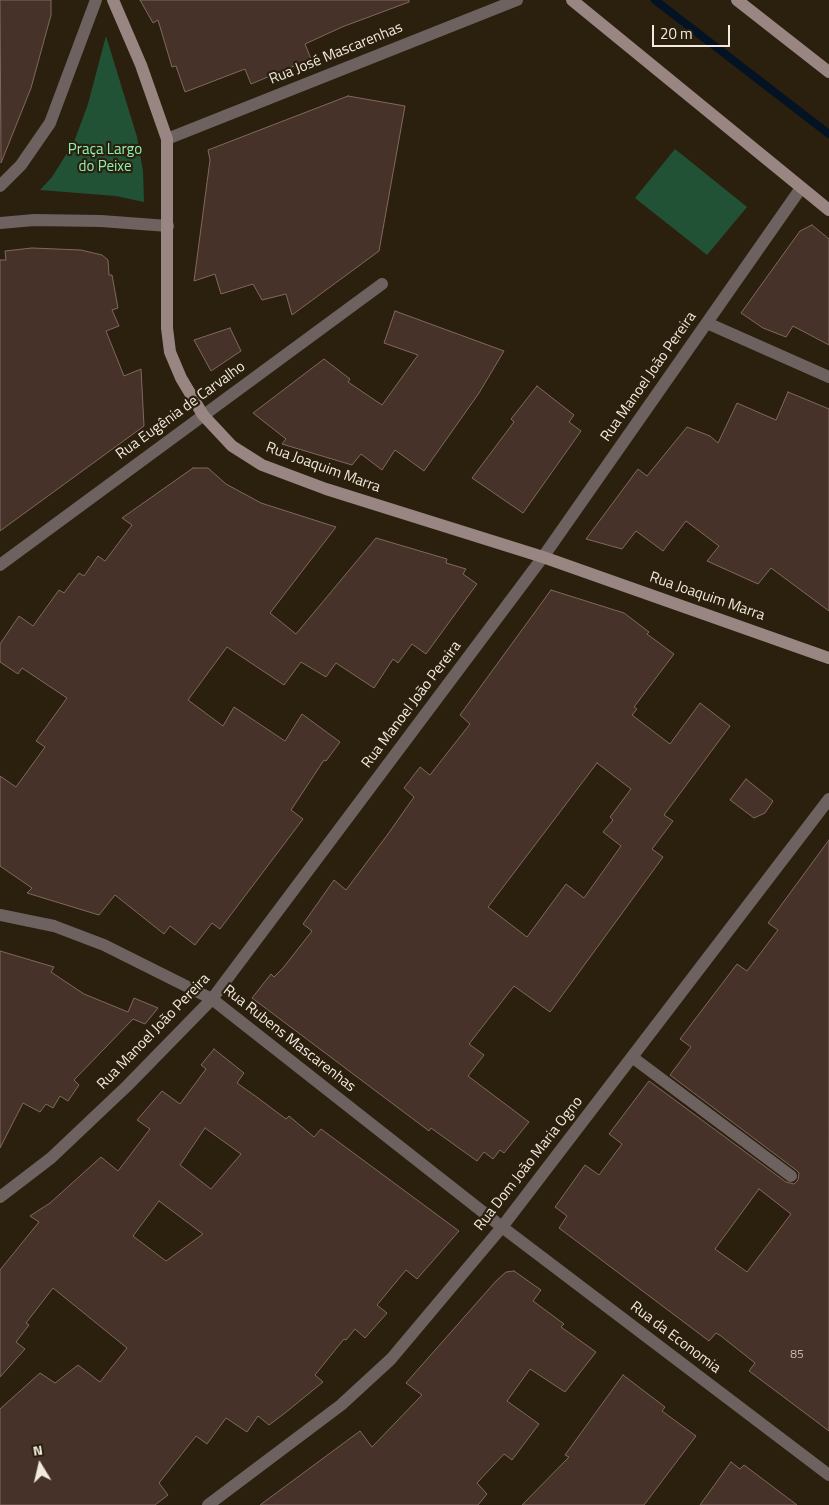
<!DOCTYPE html>
<html>
<head>
<meta charset="utf-8">
<style>
  body { margin:0 }
  #map { position:relative; width:829px; height:1505px; overflow:hidden; background:#2b200e; font-family:"Titillium Web",sans-serif }
  canvas { display:block }
  .north { position:absolute; left:15px; top:1440px; width:50px; height:50px; -webkit-text-stroke:4px #2b200e; paint-order:stroke; rotate:351deg; font-size:14px; font-weight:700; line-height:20px; text-align:center; color:#f2eadf }
  .north::after { content:''; display:block; margin:auto; width:18px; height:22px; background:#f2eadf; clip-path:polygon(50% 0,100% 100%,50% 72%,0 100%) }
  .scale { position:absolute; left:652px; top:25px; width:78px; height:22px; box-sizing:border-box; border:2px solid #f2eadf; border-top:0; padding-left:6px; font-size:15px; line-height:18px; white-space:nowrap; color:#f2eadf; -webkit-text-stroke:4px #2b200e; paint-order:stroke }
</style>
</head>
<body>
<div id="map">
<canvas width="829" height="1505"></canvas>
<div class="north">N</div>
<div class="scale">20 m</div>
</div>
<script>
const g = document.querySelector('canvas').getContext('2d');
g.lineJoin = 'round';
function paint(path, color) { g.fillStyle = color; g.fill(path, 'evenodd'); }
const shape = rows => new Path2D(rows.map(r => 'M' + r).join(''));
function trace(path, color, width, dash) { g.strokeStyle = color; g.lineWidth = width; g.lineCap = dash ? 'butt' : 'round'; g.setLineDash(dash || []); g.stroke(path); }
function label(font, color, halo, rows, align = 'center') {
  g.font = font + ' "Titillium Web",sans-serif'; g.lineWidth = 4.5; g.setLineDash([]); g.textBaseline = 'middle'; g.strokeStyle = halo; g.fillStyle = color; for (const [text, x, y, turn = 0] of rows) {
    g.save(); g.translate(x, y); g.rotate((+turn || 0) * Math.PI / 180); g.textAlign = isNaN(turn) ? turn : align; if (halo) g.strokeText(text, 0, 0); g.fillText(text, 0, 0); g.restore();
  }
}
paint(shape([
  [106,36,137,137,143,171,144,202,116,196,40,190,52,177,74,142,88,104],
  [675,149,747,207,707,255,635,198]
]), '#225236');
trace(shape([
  [655,0,829,134]
]), '#031323', 8);
const building = shape([
  [0,0,51,0,51,15,31,88,1,163,0,0],
  [140,0,409,0,409,2,342,27,305,44,311,59,251,84,245,69,185,92,176,66,172,67,158,20,153,23,140,0],
  [348,96,405,106,379,251,292,315,286,294,262,300,253,284,221,294,215,274,194,281,210,160,208,150,348,96],
  [812,225,829,239,829,345,793,326,786,337,763,328,741,313,800,231,812,225],
  [32,248,81,250,102,255,108,260,109,275,112,275,118,308,112,310,119,326,106,331,124,376,141,369,144,426,0,531,0,260,6,260,5,251,32,248],
  [395,311,504,351,479,393,424,471,395,450,382,470,361,454,352,465,282,444,286,439,253,413,324,359,350,379,348,382,382,405,418,355,384,343,395,311],
  [230,328,241,351,211,371,194,340,230,328],
  [537,386,574,415,569,422,581,431,523,513,472,478,514,422,511,419,537,386],
  [788,392,829,409,829,611,771,568,758,584,707,561,719,546,686,521,663,551,636,531,622,549,586,539,638,469,647,476,687,427,710,436,718,443,737,403,776,420,788,392],
  [193,468,208,468,226,484,261,503,336,527,270,613,296,634,376,538,447,559,446,563,466,569,463,574,477,584,426,654,412,644,398,663,393,659,374,688,336,663,326,677,301,662,284,685,227,647,188,700,223,726,234,707,285,741,302,714,340,742,326,761,324,760,291,810,303,819,220,929,212,923,195,945,170,926,164,934,115,895,99,915,27,893,32,888,0,866,0,776,16,787,45,747,36,741,67,698,22,668,18,674,0,662,0,644,19,616,33,626,59,590,64,593,79,573,84,576,98,556,105,561,132,525,122,518,193,468],
  [551,590,624,613,649,632,647,634,674,654,634,707,637,709,632,715,670,744,700,703,730,726,664,815,673,821,652,849,663,857,550,1012,514,986,469,1044,484,1055,468,1076,529,1122,504,1153,500,1150,493,1159,484,1152,477,1161,431,1128,429,1131,252,998,271,974,274,977,283,968,312,931,303,924,334,880,346,890,388,834,414,797,404,788,420,767,430,775,470,724,460,715,551,590],
  [597,763,631,789,610,817,613,820,603,832,621,846,584,898,566,884,527,937,488,907,597,763],
  [746,779,773,801,765,813,754,818,730,800,746,779],
  [829,840,829,1431,749,1371,755,1363,721,1336,716,1333,709,1341,559,1228,567,1216,555,1207,585,1165,599,1175,622,1144,609,1134,649,1081,786,1182,794,1184,798,1180,799,1173,796,1170,670,1075,691,1047,680,1039,737,964,747,971,778,930,768,923,829,840],
  [759,1189,791,1214,747,1272,715,1249,759,1189],
  [0,951,54,967,51,972,84,994,128,1012,134,998,158,1008,145,1024,133,1019,74,1080,79,1085,68,1101,60,1096,53,1108,46,1104,40,1112,23,1103,0,1148,0,951],
  [214,1049,244,1073,237,1083,258,1098,286,1119,289,1116,314,1137,321,1129,459,1231,417,1279,406,1270,377,1305,387,1313,365,1338,355,1329,346,1340,344,1339,315,1375,323,1382,285,1413,269,1425,258,1416,247,1432,226,1418,207,1444,196,1436,159,1483,168,1495,155,1505,0,1505,0,1409,40,1373,55,1383,78,1365,100,1382,127,1348,53,1288,26,1323,29,1325,16,1342,25,1349,0,1377,0,1270,39,1222,30,1216,50,1203,101,1157,118,1171,150,1129,137,1120,162,1091,180,1104,206,1069,201,1065,214,1049],
  [205,1128,241,1154,211,1189,180,1165,205,1128],
  [159,1201,203,1234,166,1261,133,1236,159,1201],
  [514,1271,541,1290,533,1301,564,1324,561,1327,596,1352,565,1392,530,1369,507,1401,539,1424,512,1460,504,1454,477,1483,487,1494,478,1505,260,1505,360,1431,372,1447,422,1395,406,1383,496,1281,506,1272,514,1271],
  [623,1375,665,1407,662,1411,696,1436,644,1505,522,1505,569,1457,565,1455,623,1375],
  [731,1462,740,1469,744,1465,797,1505,700,1505,731,1462]
]);
paint(building, '#47322a');
trace(building, '#80685f', 1);
trace(shape([
  [632,1057,791,1176]
]), '#6d625f', 12);
trace(shape([
  [167,139,517,0],
  [0,186,21,165,50,123,96,0],
  [0,223,34,220,101,221,168,226],
  [707,323,829,377],
  [0,565,382,284],
  [0,915,54,926,104,945,212,999,502,1227,829,1475],
  [0,1197,51,1158,127,1086,212,999,543,557,801,188],
  [208,1505,341,1405,391,1359,502,1227,829,799]
]), '#6d625f', 12);
trace(shape([
  [113,0,141,65,167,139,167,328,170,352,181,378,203,415,232,446,262,465,326,489,543,557,829,658],
  [572,0,829,210],
  [737,0,829,72]
]), '#998682', 12);
label('12px', '#c7bcb2', null, [
  ["85",797,1355]
]);
label('15px', '#f2eadf', '#2b200e', [
  ["Rua José Mascarenhas",336,54,-22],
  ["Rua Manoel João Pereira",649,377,-55],
  ["Rua Eugênia de Carvalho",181,411,-36],
  ["Rua Joaquim Marra",323,468,20],
  ["Rua Joaquim Marra",707,597,19],
  ["Rua Manoel João Pereira",412,705,-53],
  ["Rua Manoel João Pereira",154,1032,-46],
  ["Rua Rubens Mascarenhas",289,1039,38],
  ["Rua Dom João Maria Ogno",529,1164,-52],
  ["Rua da Economia",675,1338,37]
]);
label('15px', '#8af1b1', '#2b200e', [
  ["Praça Largo",105,150],
  ["do Peixe",105,167]
]);
</script>
</body>
</html>
